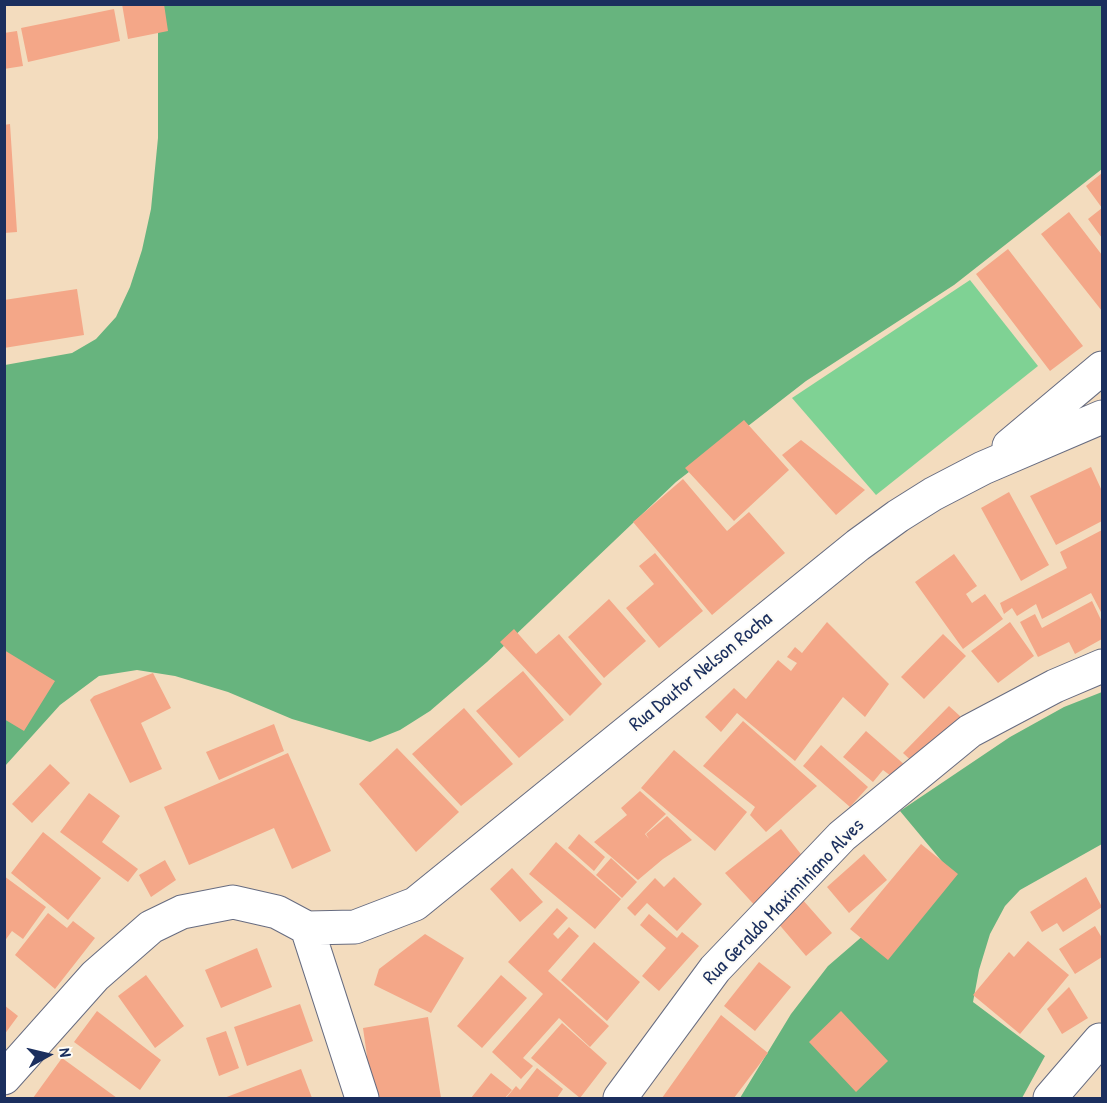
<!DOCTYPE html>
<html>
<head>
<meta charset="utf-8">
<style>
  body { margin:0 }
  #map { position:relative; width:1107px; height:1103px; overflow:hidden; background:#f3dcbe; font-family:"Patrick Hand",sans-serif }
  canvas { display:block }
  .frame { position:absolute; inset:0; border:6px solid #1b2f5e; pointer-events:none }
  .north { position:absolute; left:18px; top:1025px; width:60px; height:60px; -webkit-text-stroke:4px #fdfcf7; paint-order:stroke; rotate:82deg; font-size:16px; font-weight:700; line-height:24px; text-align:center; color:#1b2f5e }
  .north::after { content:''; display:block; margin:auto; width:21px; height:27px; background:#1b2f5e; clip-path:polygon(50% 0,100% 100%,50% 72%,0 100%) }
</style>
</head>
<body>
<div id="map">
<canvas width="1107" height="1103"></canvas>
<div class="frame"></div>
<div class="north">N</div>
</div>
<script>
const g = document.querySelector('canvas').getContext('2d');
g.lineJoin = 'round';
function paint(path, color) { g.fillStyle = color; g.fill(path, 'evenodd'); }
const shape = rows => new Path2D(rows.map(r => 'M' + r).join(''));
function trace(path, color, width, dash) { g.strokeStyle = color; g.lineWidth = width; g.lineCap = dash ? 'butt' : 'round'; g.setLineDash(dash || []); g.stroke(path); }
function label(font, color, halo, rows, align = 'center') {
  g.font = font + ' "Patrick Hand",sans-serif'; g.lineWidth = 4.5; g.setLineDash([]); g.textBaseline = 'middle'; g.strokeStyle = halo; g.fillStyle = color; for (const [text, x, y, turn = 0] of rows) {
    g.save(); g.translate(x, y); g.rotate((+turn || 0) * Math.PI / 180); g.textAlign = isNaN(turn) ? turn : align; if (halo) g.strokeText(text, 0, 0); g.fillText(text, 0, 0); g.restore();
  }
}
paint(shape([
  [970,280,1038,366,876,495,792,398]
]), '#7fd294');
paint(shape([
  [158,5,1102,5,1102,169,954,285,806,381,676,482,487,662,430,711,400,730,370,742,292,719,228,692,175,676,137,670,99,676,60,705,5,766,5,365,72,353,96,339,116,317,130,287,142,250,151,209,158,138],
  [1102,692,1102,844,1020,890,1005,906,990,934,979,970,973,1002,1045,1056,1022,1098,740,1098,791,1014,828,966,945,865,900,811,1010,737,1064,707]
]), '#67b47e');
paint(shape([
  [122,4,164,4,168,31,128,39],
  [114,9,120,41,28,62,21,28],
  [17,31,23,66,4,69,4,33],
  [10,124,17,232,4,233,4,125],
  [1102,173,1102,208,1086,186],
  [1102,208,1102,238,1088,219],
  [1069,212,1102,255,1102,311,1041,234],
  [1008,249,1083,346,1050,371,976,274],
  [77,289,84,335,4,348,4,300],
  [744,420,789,470,734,521,685,468],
  [801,440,865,490,836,515,782,455],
  [1091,467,1102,491,1102,521,1056,545,1030,496],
  [683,479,727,531,749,512,785,553,712,615,633,522],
  [1009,492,1049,565,1021,581,981,508],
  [1102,530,1102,614,1091,593,1042,619,1036,604,1017,616,1012,608,1004,614,1000,603,1067,568,1060,552],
  [655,553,703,611,659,648,626,608,654,584,639,566],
  [954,554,977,586,966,594,972,603,985,594,1003,619,963,649,915,582],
  [609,599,646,641,604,678,568,637],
  [1092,601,1102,622,1102,639,1075,654,1069,642,1038,657,1020,622,1035,614,1042,628],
  [827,622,889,684,865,717,843,697,795,761,737,713,721,732,705,717,734,688,746,699,778,660,791,671,797,663,787,657,795,647,802,653],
  [1010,622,1034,656,998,683,971,651],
  [514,629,536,654,559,634,602,684,570,716,500,642],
  [943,634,966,656,924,699,901,677],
  [4,650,55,681,24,731,4,719],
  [523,671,564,720,519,758,476,711],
  [153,673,171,708,141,723,162,769,130,783,90,700,94,696],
  [949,706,961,717,916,765,903,753],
  [464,708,513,764,461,806,412,754],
  [743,721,817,786,766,832,750,815,755,807,703,766],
  [274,724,284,751,219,780,206,752],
  [866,731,906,766,895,779,883,770,873,782,843,757],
  [821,745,868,787,850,807,803,766],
  [397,748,459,812,416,852,359,784],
  [674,750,747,812,715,851,641,788],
  [288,753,331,851,292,869,274,828,189,865,164,807],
  [50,764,70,783,32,823,12,804],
  [640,791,666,814,645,834,649,839,646,834,667,816,692,840,663,859,638,880,594,842,627,815,621,808],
  [89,793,120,816,102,842,138,869,128,882,60,832],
  [781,829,808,863,759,910,725,873],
  [43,832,101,878,68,920,11,873],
  [579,834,605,857,594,871,568,848],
  [556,842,621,899,595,929,529,874],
  [921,844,958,874,888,960,850,929],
  [864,854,887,880,849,913,827,887],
  [611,858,637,882,622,898,596,875],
  [165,860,176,880,151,897,139,875],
  [512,868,543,902,520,922,490,889],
  [4,876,46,907,23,939,12,931,4,942],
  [674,877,702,904,677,931,647,903,635,916,627,908,655,878,664,887],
  [1086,877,1102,907,1063,932,1057,923,1042,932,1030,912],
  [802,899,832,933,806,956,777,922],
  [557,908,568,918,553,934,558,939,569,927,579,936,548,971,609,1026,590,1047,559,1018,523,1058,533,1066,521,1079,492,1052,543,994,508,962],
  [48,913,67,928,73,921,95,938,55,989,15,955],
  [649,914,677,938,682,932,699,946,659,991,642,976,666,948,640,925],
  [1095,926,1102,938,1102,957,1075,974,1059,949],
  [425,934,464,958,431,1013,374,985,379,969],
  [1028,941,1069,975,1020,1034,973,995,1009,952,1014,957],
  [594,942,640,982,607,1021,561,980],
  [257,948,272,987,221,1008,205,970],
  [759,962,791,987,755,1031,724,1006],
  [146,975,184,1026,155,1048,118,996],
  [501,975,527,998,482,1048,457,1026],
  [1069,987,1088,1018,1062,1034,1047,1009],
  [300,1004,313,1041,247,1066,234,1027],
  [4,1005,18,1016,4,1035],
  [97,1011,161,1060,140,1090,74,1042],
  [841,1011,888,1061,856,1092,809,1042],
  [721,1015,768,1053,734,1098,662,1098],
  [428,1017,441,1098,373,1098,363,1062,367,1056,363,1028],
  [562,1023,607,1063,580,1098,531,1058],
  [226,1031,239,1068,219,1076,206,1038],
  [62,1058,117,1098,33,1098],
  [537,1068,563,1089,557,1098,506,1098,516,1086,520,1090],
  [301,1069,312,1098,224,1098],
  [491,1073,512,1090,505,1098,471,1098]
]), '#f4a788');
const minor = shape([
  [1009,446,1102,368],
  [307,928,355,927,415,904,858,545,898,516,933,494,983,468,1102,417],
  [307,928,362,1098],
  [4,1078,95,976,151,927,182,912,233,902,277,912,307,928],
  [620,1098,715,969,842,836,970,731,1055,686,1102,666],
  [1050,1098,1100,1040]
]);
trace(minor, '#676c80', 35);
trace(minor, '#fff', 33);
label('20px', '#1b2f5e', '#fdfcf7', [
  ["Rua Doutor Nelson Rocha",701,672,-39],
  ["Rua Geraldo Maximiniano Alves",784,902,-46]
]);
</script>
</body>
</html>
